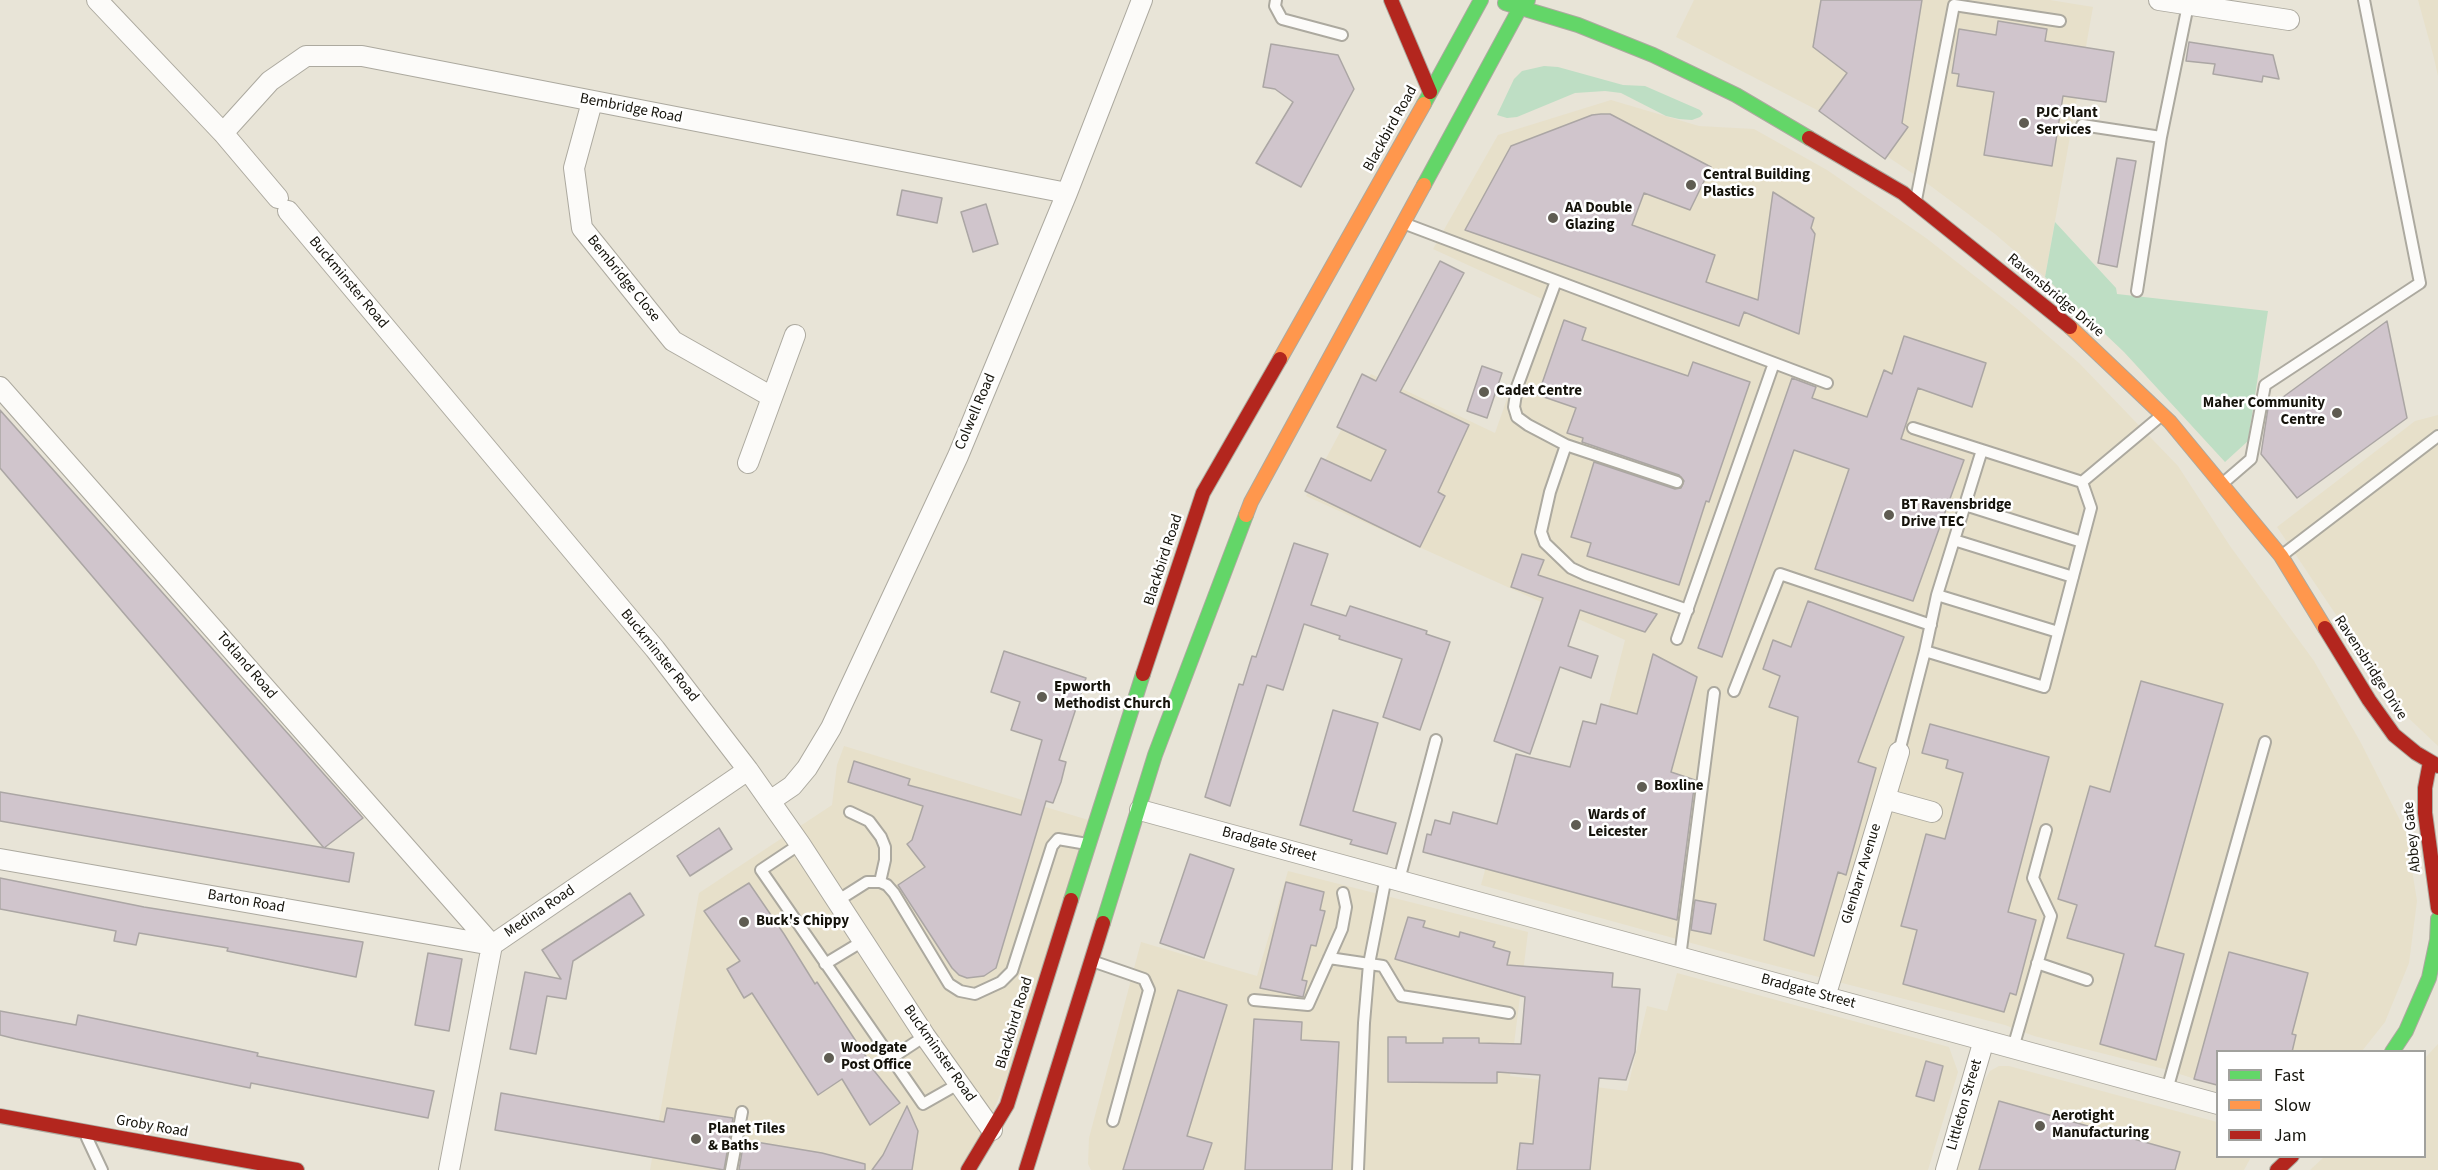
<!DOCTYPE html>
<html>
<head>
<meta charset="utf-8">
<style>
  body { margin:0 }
  #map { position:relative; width:2438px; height:1170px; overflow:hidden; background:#e8e4d7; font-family:"Source Sans 3",sans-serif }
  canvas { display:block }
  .legend { position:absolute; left:2216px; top:1050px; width:210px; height:108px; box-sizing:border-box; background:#fff; border:2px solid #a1a19d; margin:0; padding:8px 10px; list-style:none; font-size:18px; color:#15130b }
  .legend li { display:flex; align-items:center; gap:12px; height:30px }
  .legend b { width:30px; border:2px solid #a1a19d }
</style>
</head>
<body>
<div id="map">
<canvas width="2438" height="1170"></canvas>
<ul class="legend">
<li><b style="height:8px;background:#63d668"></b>Fast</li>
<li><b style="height:8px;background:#ff974d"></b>Slow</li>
<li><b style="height:8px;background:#b3261e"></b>Jam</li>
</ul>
</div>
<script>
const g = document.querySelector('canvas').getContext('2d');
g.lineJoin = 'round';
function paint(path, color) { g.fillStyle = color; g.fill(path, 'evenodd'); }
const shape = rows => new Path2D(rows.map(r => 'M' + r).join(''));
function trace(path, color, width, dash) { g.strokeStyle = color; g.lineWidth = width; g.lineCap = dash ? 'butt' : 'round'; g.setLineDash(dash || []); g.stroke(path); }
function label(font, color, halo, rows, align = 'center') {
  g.font = font + ' "Source Sans 3",sans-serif'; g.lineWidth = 5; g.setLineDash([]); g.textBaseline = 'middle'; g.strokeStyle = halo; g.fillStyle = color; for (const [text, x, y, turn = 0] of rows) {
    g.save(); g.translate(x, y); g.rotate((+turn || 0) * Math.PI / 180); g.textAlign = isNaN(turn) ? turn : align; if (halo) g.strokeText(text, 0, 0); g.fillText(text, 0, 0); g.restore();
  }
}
paint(shape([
  [1694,0,2050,0,2093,7,2045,277,1995,234,1924,181,1819,111,1676,37],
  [2418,0,2438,0,2438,76,2434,58],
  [1611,100,1699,126,1754,129,1827,170,1926,238,2017,309,2079,363,2178,466,2230,546,2314,661,2361,743,2406,832,2417,901,2409,963,2385,1022,2362,1051,2218,1052,2217,1086,2164,1069,2034,1036,2005,1025,1753,960,1481,885,1517,753,1570,767,1582,720,1603,726,1625,640,1306,496,1371,374,1495,433,1542,299,1433,249,1498,135],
  [2438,415,2438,746,2400,710,2277,527,2415,421],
  [844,746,1095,822,1034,1015,968,1170,650,1170,699,893,832,805,837,765],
  [1288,871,1528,932,1510,1076,1627,1091,1647,1006,1667,1011,1677,973,1949,1047,1958,1072,1928,1170,1091,1170,1088,1164,1089,1138,1141,942,1257,976],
  [2438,1044,2438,1170,2310,1170,2324,1157,2424,1156,2425,1058],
  [1999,1066,2009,1066,2217,1122,2218,1156,2250,1157,2250,1159,2244,1170,1956,1170,1984,1081,1990,1071]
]), '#e7e0ca');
paint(shape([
  [1544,66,1558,67,1623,85,1645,86,1700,110,1703,114,1700,117,1692,120,1679,119,1666,116,1621,93,1605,91,1575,93,1517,117,1507,118,1497,115,1514,79,1522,71],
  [2055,222,2116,288,2117,294,2268,311,2248,441,2225,462,2124,352,2045,277]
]), '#bedec4');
const building = shape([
  [1821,0,1922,0,1902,123,1908,127,1885,159,1819,111,1847,73,1813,47,1821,0],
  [1998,21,2047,29,2045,41,2114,52,2106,102,2063,96,2052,166,1984,155,1994,92,1957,86,1959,74,1952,73,1959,29,1996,35,1998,21],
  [2189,42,2273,55,2279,79,2263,76,2262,82,2213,74,2215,64,2186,61,2189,42],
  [1271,44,1338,55,1354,89,1301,187,1256,163,1293,102,1275,89,1263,87,1271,44],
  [1601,114,1610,114,1711,167,1690,210,1644,193,1632,225,1715,255,1706,282,1758,300,1773,192,1814,218,1811,228,1815,234,1799,334,1744,312,1739,326,1465,230,1511,146,1592,115,1601,114],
  [2117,158,2136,161,2117,267,2098,263,2117,158],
  [902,190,942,198,937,223,897,215,902,190],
  [986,204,998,244,973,252,961,212,986,204],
  [1440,261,1464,273,1400,392,1469,425,1438,492,1445,496,1420,547,1305,491,1321,458,1371,481,1386,450,1337,427,1362,374,1376,381,1440,261],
  [1564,320,1586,328,1582,340,1688,376,1693,362,1750,382,1709,502,1706,501,1679,585,1587,556,1591,543,1571,537,1594,462,1675,489,1681,488,1684,481,1679,475,1582,442,1583,438,1567,433,1576,408,1538,395,1564,320],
  [2387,321,2407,418,2297,498,2261,454,2268,408,2387,321],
  [1904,336,1986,363,1972,407,1918,388,1901,439,1964,460,1913,601,1815,569,1849,469,1794,450,1722,657,1698,648,1792,378,1816,387,1812,398,1867,417,1884,370,1892,374,1904,336],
  [1482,366,1502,373,1487,418,1467,411,1482,366],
  [0,410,363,818,324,848,0,468,0,410],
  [1294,543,1328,554,1311,605,1346,616,1350,606,1427,631,1426,634,1450,642,1420,730,1383,717,1402,659,1339,639,1340,636,1304,624,1283,690,1267,685,1230,806,1205,797,1239,684,1243,685,1252,656,1256,657,1294,543],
  [1522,554,1544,560,1538,575,1657,614,1645,632,1580,610,1568,646,1598,656,1591,678,1560,667,1530,754,1494,741,1543,598,1511,587,1522,554],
  [1808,601,1904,637,1858,762,1876,768,1846,875,1838,872,1814,956,1764,940,1798,717,1769,707,1780,676,1763,669,1773,640,1791,647,1808,601],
  [1004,651,1086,678,1059,760,1066,762,1061,782,1053,803,1046,801,996,968,984,976,967,978,959,975,952,968,898,885,925,867,907,844,912,840,923,806,848,782,854,761,910,779,908,785,1021,815,1042,740,1011,730,1020,702,991,692,1004,651],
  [1653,654,1697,677,1671,772,1695,780,1677,920,1423,852,1427,834,1431,835,1435,820,1450,824,1453,812,1497,824,1516,754,1570,767,1583,721,1596,724,1601,704,1637,714,1653,654],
  [2141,681,2223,704,2155,946,2184,954,2156,1060,2100,1044,2124,954,2067,938,2077,905,2058,899,2090,786,2110,792,2141,681],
  [1333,710,1378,723,1353,811,1396,823,1387,854,1350,844,1352,840,1300,825,1333,710],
  [1930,724,2049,757,2008,912,2036,920,2016,995,2010,993,2004,1012,1903,984,1917,930,1901,926,1926,834,1945,839,1963,773,1946,768,1948,760,1922,753,1930,724],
  [0,792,354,853,349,882,0,821,0,792],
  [719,828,732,849,690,876,677,856,719,828],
  [1190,854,1234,869,1204,958,1160,943,1190,854],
  [0,878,144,907,363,942,356,977,227,951,228,948,139,933,136,945,114,941,116,931,0,909,0,878],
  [1286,882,1324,892,1320,910,1325,911,1316,946,1311,945,1302,980,1307,981,1303,997,1260,988,1286,882],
  [749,883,784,934,815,984,817,982,869,1061,867,1062,900,1103,870,1125,842,1079,818,1095,752,993,744,998,727,969,740,961,704,911,749,883],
  [630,893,644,915,573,961,566,999,547,996,536,1054,510,1049,525,972,561,979,542,950,630,893],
  [1695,900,1716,904,1711,934,1691,930,1695,900],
  [1408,917,1425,921,1423,927,1459,937,1460,932,1495,942,1493,947,1510,952,1507,965,1613,973,1612,987,1640,989,1635,1052,1626,1080,1599,1078,1590,1170,1517,1170,1520,1143,1533,1144,1540,1075,1497,1072,1497,1083,1388,1082,1388,1037,1406,1037,1406,1043,1443,1043,1443,1038,1479,1038,1479,1043,1521,1044,1525,997,1395,959,1408,917],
  [2229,952,2308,973,2292,1034,2296,1035,2292,1052,2217,1052,2217,1085,2194,1079,2229,952],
  [428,953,462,959,449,1031,415,1025,428,953],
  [1178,990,1227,1005,1187,1136,1212,1143,1203,1170,1123,1170,1178,990],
  [0,1011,76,1025,78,1015,258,1053,257,1056,434,1091,428,1118,251,1083,250,1088,16,1039,0,1035,0,1011],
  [1254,1019,1302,1022,1301,1040,1339,1042,1332,1170,1245,1170,1254,1019],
  [1926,1061,1943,1066,1934,1101,1916,1096,1926,1061],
  [501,1093,664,1122,667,1108,733,1118,724,1170,495,1130,501,1093],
  [1999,1101,2180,1152,2175,1170,1979,1170,1999,1101],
  [907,1106,918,1131,912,1170,872,1170,883,1155,907,1106],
  [744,1140,822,1153,865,1164,865,1170,739,1170,744,1140]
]);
paint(building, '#d0c5cc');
trace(building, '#aba6a4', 1.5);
const lane = shape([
  [1276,0,1275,6,1282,19,1342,35],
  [2082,125,2161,137],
  [1916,200,1954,5,2060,21],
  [1403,223,1827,383],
  [1556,281,1517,387,1514,407,1517,417,1528,425,1566,445,1677,482],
  [2137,291,2161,137,2188,5],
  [1913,428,2082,482],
  [1566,445,1550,492,1541,532,1545,543,1571,568,1586,575,1688,610],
  [1982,450,1937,595,2058,632],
  [2082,482,2162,415],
  [2222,484,2251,459,2265,385,2420,283,2364,0],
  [1965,505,2082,542],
  [1954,540,2073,577],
  [2281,556,2438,436],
  [1677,639,1774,363],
  [1925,651,1937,595],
  [1734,691,1780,574,1931,625],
  [1899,752,1925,651,2044,687,2091,508,2082,482],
  [850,812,869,821,881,837,885,847,885,860,880,882],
  [800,844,761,870,923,1104,960,1083],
  [1399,880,1436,740],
  [837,901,867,882,880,882,887,885,894,893,949,984,960,991,975,994,1001,982,1012,971,1052,846,1058,839,1087,844],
  [1680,957,1714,693],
  [1329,958,1383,966,1401,996,1509,1013],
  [1092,961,1144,979,1149,990,1113,1121],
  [2037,963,2087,980],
  [825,964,863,941],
  [1254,1000,1308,1005,1342,929,1346,907,1343,893],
  [2013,1048,2051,916,2033,878,2046,830],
  [890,1059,925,1036],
  [2167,1090,2265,742],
  [87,1138,102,1170],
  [731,1170,742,1112],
  [1358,1170,1364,1023,1369,964,1386,877]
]);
const street = shape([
  [97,0,223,133,278,198],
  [2159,0,2289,20],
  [592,102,574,168,582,228,673,341,772,397],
  [223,133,270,81,306,56,362,56,1067,193],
  [288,211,655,649,748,770,800,844,925,1036,992,1130],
  [0,387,492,945],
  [748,463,795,335],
  [1885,799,1932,812],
  [770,801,792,786,807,768,831,728,958,456,1067,193,1142,0],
  [1140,810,2218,1104],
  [0,859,492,945],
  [1825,997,1899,752],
  [449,1170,492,945,748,770],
  [1946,1170,1984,1040]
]);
const fast = shape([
  [1505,3,1578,25,1653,55,1736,95,1809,138],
  [1424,104,1481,0],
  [1424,185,1520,8,1528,0],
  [1071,900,1143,674],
  [1103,923,1155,755,1246,515],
  [2392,1052,2406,1031,2429,978,2437,940,2438,919]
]);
const slow = shape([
  [2070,327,2170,422,2281,556,2325,628],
  [1280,359,1424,104],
  [1246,515,1251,502,1424,185]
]);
const jam = shape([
  [1391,0,1430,92],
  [1809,138,1903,193,2070,327],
  [2325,628,2369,700,2394,735,2416,753,2438,766],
  [1143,674,1203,493,1280,359],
  [2430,762,2425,788,2425,813,2438,908],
  [0,1116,297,1170],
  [968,1170,1007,1105,1071,900],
  [1026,1170,1103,923],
  [2277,1170,2292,1156]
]);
trace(lane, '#aca99f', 14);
trace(street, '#aca99f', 22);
trace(fast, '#aca99f', 16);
trace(slow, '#aca99f', 16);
trace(jam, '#aca99f', 16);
trace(lane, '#fcfbf9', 10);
trace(street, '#fcfbf9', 20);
trace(fast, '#63d668', 14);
trace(slow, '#ff974d', 14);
trace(jam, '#b3261e', 14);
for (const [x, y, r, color] of [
  [2024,123,6,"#5f5c52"],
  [1691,185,6,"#5f5c52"],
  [1553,218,6,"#5f5c52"],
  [1484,392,6,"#5f5c52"],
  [2337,413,6,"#5f5c52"],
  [1889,515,6,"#5f5c52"],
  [1042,697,6,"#5f5c52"],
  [1642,787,6,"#5f5c52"],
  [1576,825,6,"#5f5c52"],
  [744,922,6,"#5f5c52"],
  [829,1058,6,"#5f5c52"],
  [2040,1126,6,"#5f5c52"],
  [696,1139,6,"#5f5c52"]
]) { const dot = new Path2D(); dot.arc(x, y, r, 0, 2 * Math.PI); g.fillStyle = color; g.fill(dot); trace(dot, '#fff', 2); }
label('15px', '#15130b', '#fff', [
  ["Bembridge Road",631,109,11],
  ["Blackbird Road",1391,129,-61],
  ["Bembridge Close",623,279,51],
  ["Buckminster Road",348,283,50],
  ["Ravensbridge Drive",2055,296,40],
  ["Colwell Road",976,412,-67],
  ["Blackbird Road",1164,560,-72],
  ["Buckminster Road",659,656,51],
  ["Totland Road",246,666,49],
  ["Ravensbridge Drive",2370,668,57],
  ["Abbey Gate",2413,837,-96],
  ["Bradgate Street",1269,845,15],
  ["Glenbarr Avenue",1862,874,-73],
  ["Barton Road",246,902,10],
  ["Medina Road",540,912,-34],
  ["Bradgate Street",1808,992,15],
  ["Blackbird Road",1015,1023,-73],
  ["Buckminster Road",939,1054,55],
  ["Littleton Street",1965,1105,-74],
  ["Groby Road",152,1127,10]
]);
label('bold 15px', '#15130b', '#fff', [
  ["PJC Plant",2036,114],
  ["Services",2036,131],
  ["Central Building",1703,176],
  ["Plastics",1703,193],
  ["AA Double",1565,209],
  ["Glazing",1565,226],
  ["Cadet Centre",1496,392],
  ["Maher Community",2325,404,"right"],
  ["Centre",2325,421,"right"],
  ["BT Ravensbridge",1901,506],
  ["Drive TEC",1901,523],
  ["Epworth",1054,688],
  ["Methodist Church",1054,705],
  ["Boxline",1654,787],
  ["Wards of",1588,816],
  ["Leicester",1588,833],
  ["Buck's Chippy",756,922],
  ["Woodgate",841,1049],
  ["Post Office",841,1066],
  ["Aerotight",2052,1117],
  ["Manufacturing",2052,1134],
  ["Planet Tiles",708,1130],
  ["& Baths",708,1147]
], 'left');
</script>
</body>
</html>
